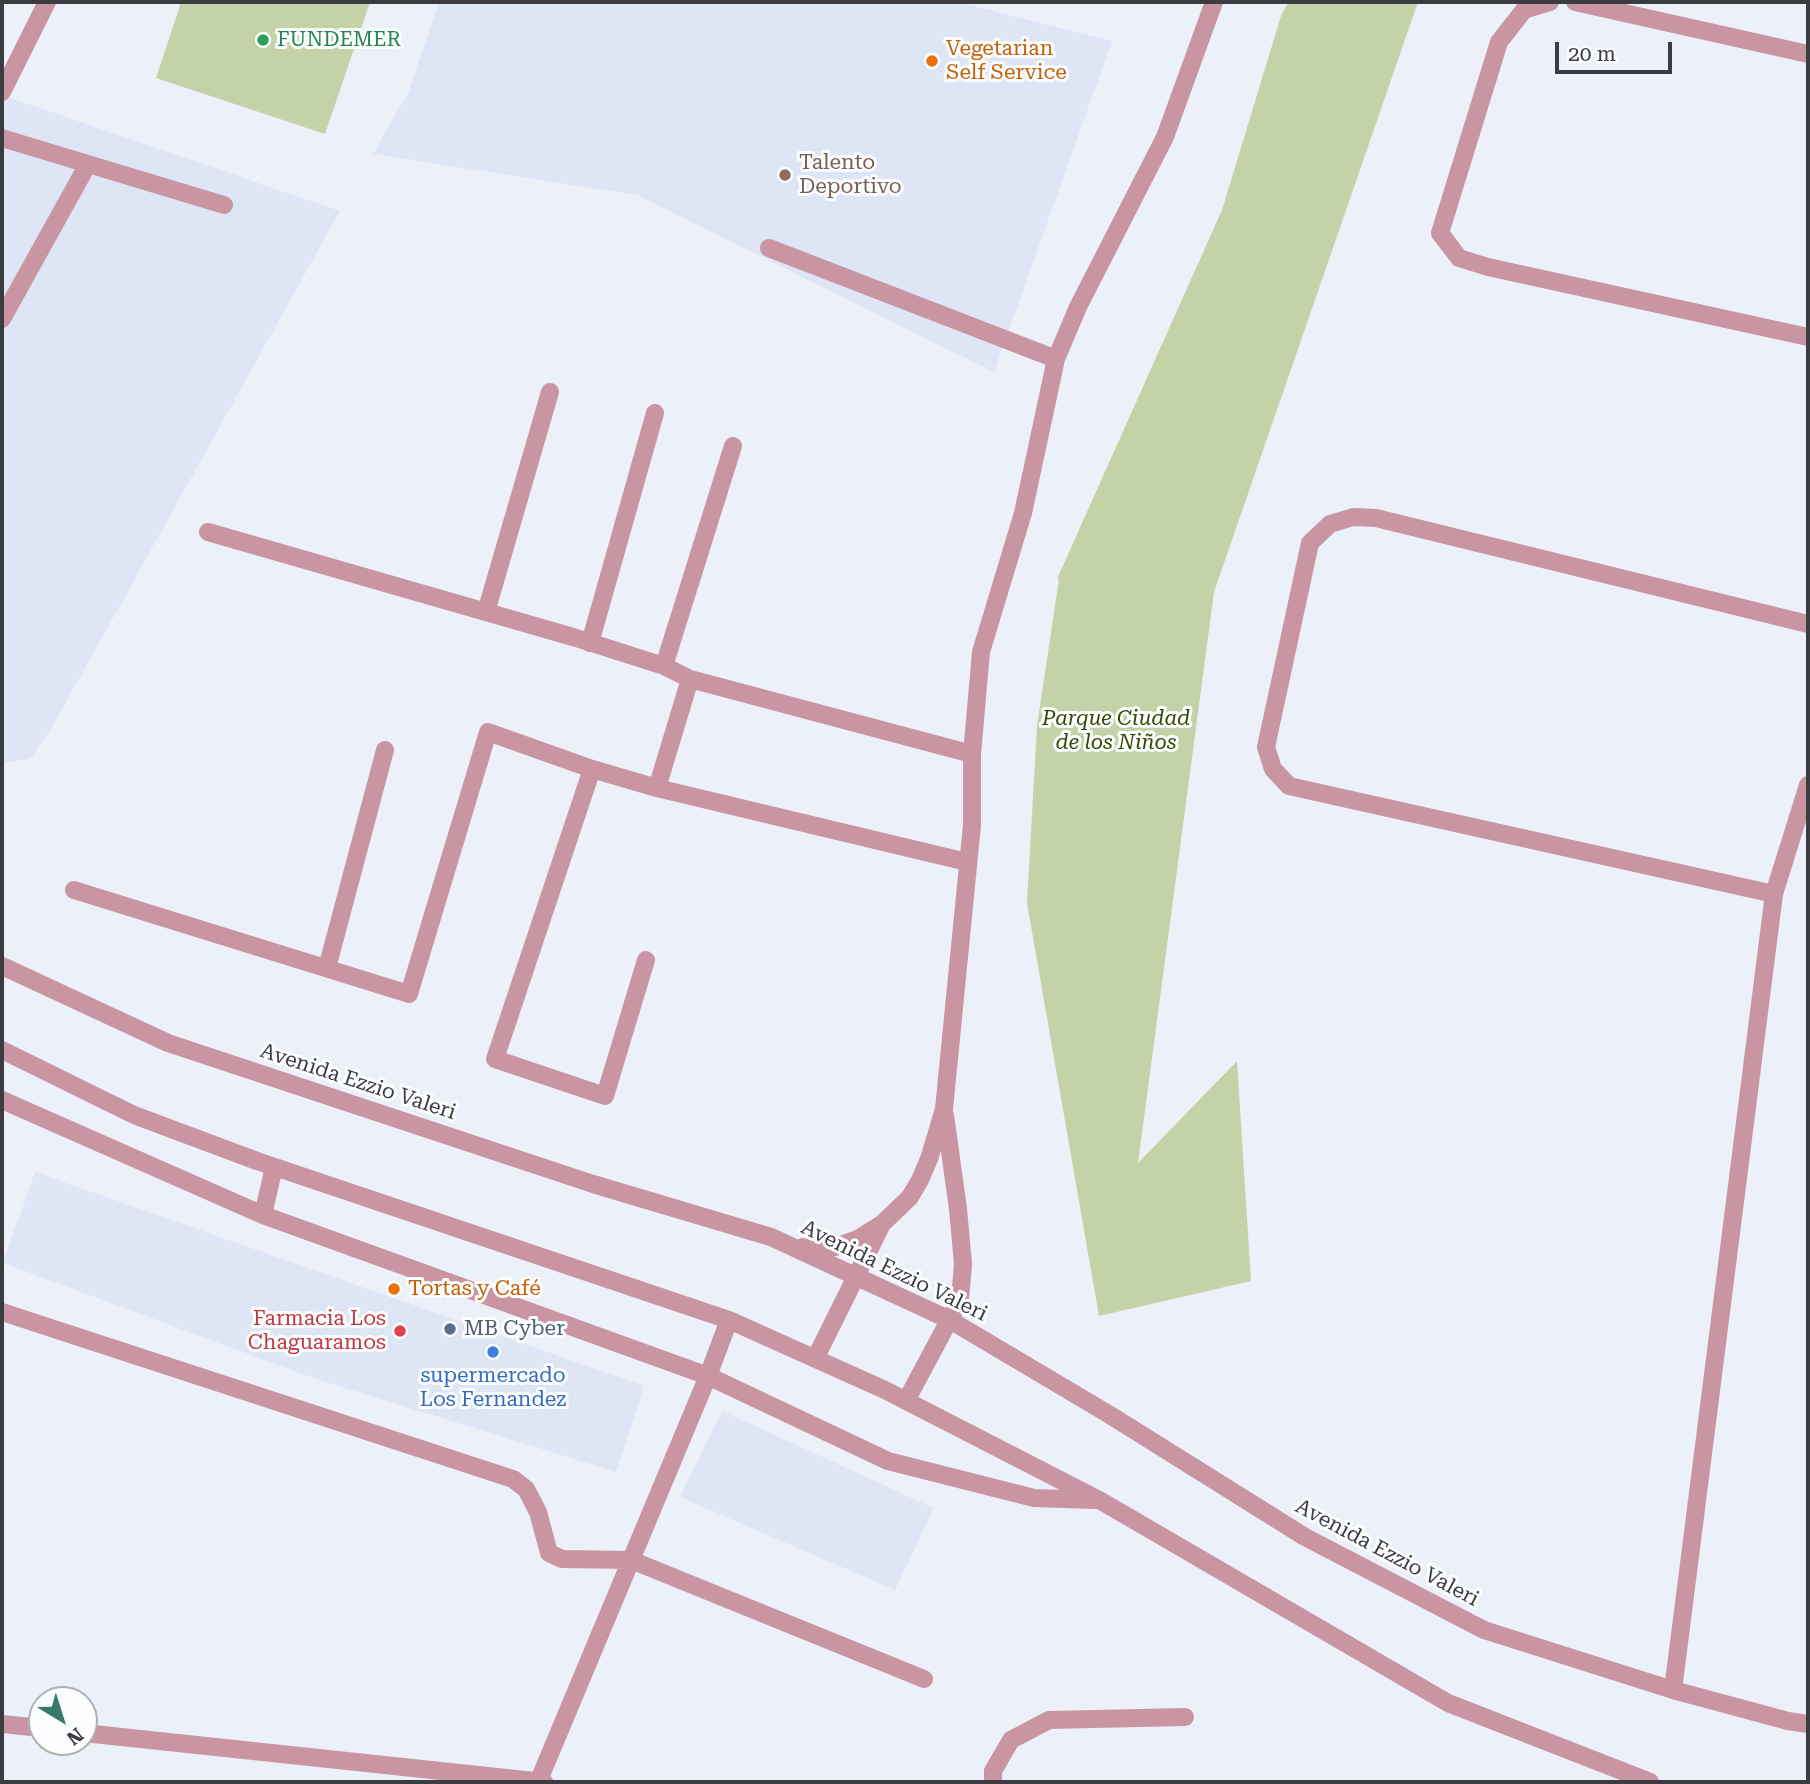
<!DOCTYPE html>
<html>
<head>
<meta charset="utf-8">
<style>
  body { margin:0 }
  #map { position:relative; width:1810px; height:1784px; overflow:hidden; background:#ebf0f9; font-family:"Roboto Serif",serif }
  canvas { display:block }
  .frame { position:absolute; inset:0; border:4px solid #3a3c3f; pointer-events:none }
  .north { position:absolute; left:28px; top:1686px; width:70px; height:70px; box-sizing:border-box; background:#fcfdff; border:2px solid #aeb0b2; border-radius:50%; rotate:142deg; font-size:19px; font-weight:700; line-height:28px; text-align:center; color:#3a3c3f }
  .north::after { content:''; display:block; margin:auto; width:24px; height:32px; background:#397968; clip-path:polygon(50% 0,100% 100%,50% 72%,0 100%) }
  .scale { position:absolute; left:1555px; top:42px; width:117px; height:32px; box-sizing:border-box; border:4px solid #3a3c3f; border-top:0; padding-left:9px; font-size:21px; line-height:24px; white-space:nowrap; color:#3a3c3f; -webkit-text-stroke:5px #fcfdff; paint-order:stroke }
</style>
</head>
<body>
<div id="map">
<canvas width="1810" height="1784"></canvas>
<div class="frame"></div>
<div class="north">N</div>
<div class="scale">20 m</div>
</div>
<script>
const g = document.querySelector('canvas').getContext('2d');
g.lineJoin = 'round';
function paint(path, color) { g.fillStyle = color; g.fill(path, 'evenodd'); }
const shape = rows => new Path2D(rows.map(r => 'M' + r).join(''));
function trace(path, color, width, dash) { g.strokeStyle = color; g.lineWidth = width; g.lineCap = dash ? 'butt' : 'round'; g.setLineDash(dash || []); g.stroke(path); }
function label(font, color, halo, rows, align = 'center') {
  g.font = font + ' "Roboto Serif",serif'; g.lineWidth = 6; g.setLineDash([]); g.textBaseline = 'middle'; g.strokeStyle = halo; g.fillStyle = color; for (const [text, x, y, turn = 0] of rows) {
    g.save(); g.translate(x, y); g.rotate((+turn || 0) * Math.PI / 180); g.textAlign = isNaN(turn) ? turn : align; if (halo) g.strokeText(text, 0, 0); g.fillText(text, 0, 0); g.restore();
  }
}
paint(shape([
  [439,2,958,2,1112,41,994,372,637,195,373,154,409,91],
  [2,95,340,211,51,729,30,759,2,763],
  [35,1172,644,1386,616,1472,313,1378,3,1263],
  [722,1411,934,1508,895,1590,680,1497]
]), '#dee6f6');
paint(shape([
  [181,2,370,2,325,134,156,78],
  [1288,2,1418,2,1214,592,1138,1163,1237,1061,1251,1281,1099,1316,1027,903,1037,726,1059,579,1057,579,1222,210,1281,16]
]), '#c4d3a7');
trace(shape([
  [1550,2,1524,10,1499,42,1440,233,1459,258,1488,267,1808,337],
  [1575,2,1808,54],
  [2,92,47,2],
  [2,138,224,205],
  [769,248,1056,359],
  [2,319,88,164],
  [208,532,573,637,664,666,690,679,972,754],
  [486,612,550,392],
  [590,643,655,413],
  [664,666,733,446],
  [592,769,495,1059,605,1096,646,960],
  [657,788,690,679],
  [74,890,409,994,488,732,592,769,657,788,967,862],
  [1774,894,1289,786,1273,769,1266,747,1310,543,1330,524,1353,517,1376,518,1808,624],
  [2,966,168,1043,593,1184,771,1237,950,1320,1110,1415,1305,1537,1484,1630,1673,1690,1788,1721,1808,1724],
  [327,968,385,750],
  [2,1050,134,1115,257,1161,729,1320,885,1390,1101,1501,1448,1703,1650,1782],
  [2,1100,263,1215,708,1376,888,1461,1034,1498,1094,1500],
  [263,1215,274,1167],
  [803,1247,813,1250,835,1247,858,1239,882,1224,910,1197,920,1180,929,1159,944,1109,972,825,972,754,981,652,1023,513,1056,359,1078,307,1165,137,1214,2],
  [2,1312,513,1479,526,1489,538,1512,549,1553,562,1559,631,1560,924,1679],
  [815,1359,882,1224],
  [906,1401,960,1300,963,1264,958,1209,945,1115],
  [1673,1690,1774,894,1808,785],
  [2,1724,42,1728],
  [84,1733,544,1782],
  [539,1780,708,1376,729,1320],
  [993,1782,993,1771,1011,1740,1049,1720,1185,1717]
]), '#c995a3', 18);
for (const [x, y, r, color] of [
  [263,40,7,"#2e9e5b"],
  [932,61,7,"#e8710a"],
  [785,175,7,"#8d6e63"],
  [394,1289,7,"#e8710a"],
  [450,1329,7,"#5c6f8a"],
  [400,1331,7,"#e0444e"],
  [493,1352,7,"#3f7fe0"]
]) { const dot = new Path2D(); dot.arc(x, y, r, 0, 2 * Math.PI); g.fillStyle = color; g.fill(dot); trace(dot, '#fcfdff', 2.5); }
label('21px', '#27864d', '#fcfdff', [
  ["FUNDEMER",277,40]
], 'left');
label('21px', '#c56008', '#fcfdff', [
  ["Vegetarian",946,49],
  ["Self Service",946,73],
  ["Tortas y Café",408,1289]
], 'left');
label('21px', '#785e54', '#fcfdff', [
  ["Talento",799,163],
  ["Deportivo",799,187]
], 'left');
label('italic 21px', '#374700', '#fcfdff', [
  ["Parque Ciudad",1116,719],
  ["de los Niños",1116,743]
]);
label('21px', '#3a3c3f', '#fcfdff', [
  ["Avenida Ezzio Valeri",358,1082,18],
  ["Avenida Ezzio Valeri",894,1271,26],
  ["Avenida Ezzio Valeri",1387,1553,28]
]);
label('21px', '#be3a42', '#fcfdff', [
  ["Farmacia Los",386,1319],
  ["Chaguaramos",386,1343]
], 'right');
label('21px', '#4e5e75', '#fcfdff', [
  ["MB Cyber",464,1329]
], 'left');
label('21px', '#366cbe', '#fcfdff', [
  ["supermercado",493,1376],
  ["Los Fernandez",493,1400]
]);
</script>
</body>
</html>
